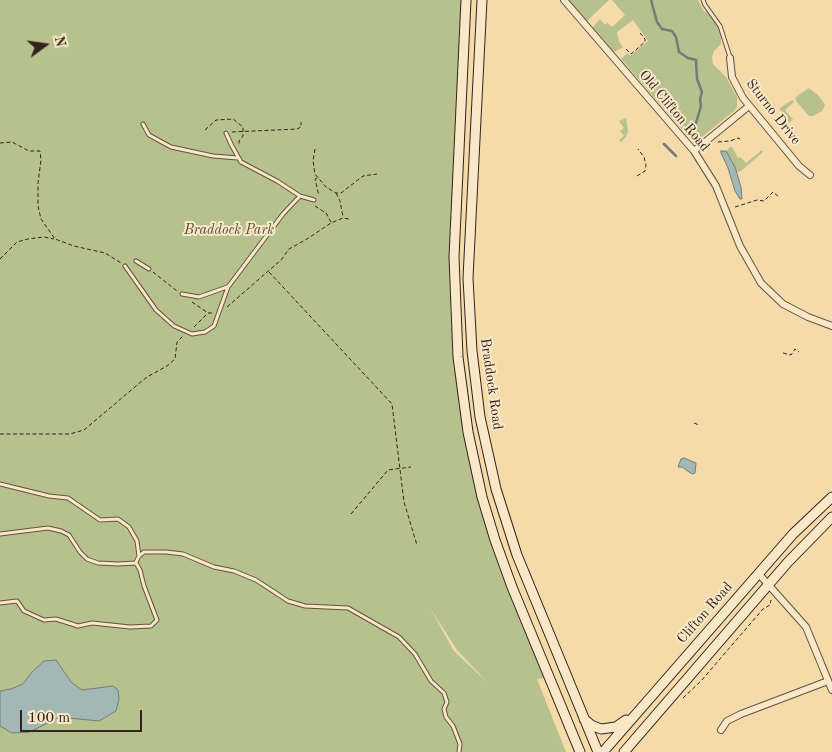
<!DOCTYPE html>
<html>
<head>
<meta charset="utf-8">
<style>
  body { margin:0 }
  #map { position:relative; width:832px; height:752px; overflow:hidden; background:#f5dbaa; font-family:"Old Standard TT",serif }
  canvas { display:block }
  .north { position:absolute; left:20px; top:20px; width:50px; height:50px; -webkit-text-stroke:4px #f8e8c8; paint-order:stroke; rotate:76deg; font-size:14px; font-weight:700; line-height:20px; text-align:center; color:#32231c }
  .north::after { content:''; display:block; margin:auto; width:18px; height:22px; background:#32231c; clip-path:polygon(50% 0,100% 100%,50% 72%,0 100%) }
  .scale { position:absolute; left:20px; top:710px; width:122px; height:22px; box-sizing:border-box; border:2px solid #32231c; border-top:0; padding-left:6px; font-size:15px; line-height:18px; white-space:nowrap; color:#32231c; -webkit-text-stroke:4px #f8e8c8; paint-order:stroke }
</style>
</head>
<body>
<div id="map">
<canvas width="832" height="752"></canvas>
<div class="north">N</div>
<div class="scale">100 m</div>
</div>
<script>
const g = document.querySelector('canvas').getContext('2d');
g.lineJoin = 'round';
function paint(path, color) { g.fillStyle = color; g.fill(path, 'evenodd'); }
const shape = rows => new Path2D(rows.map(r => 'M' + r).join(''));
function trace(path, color, width, dash) { g.strokeStyle = color; g.lineWidth = width; g.lineCap = dash ? 'butt' : 'round'; g.setLineDash(dash || []); g.stroke(path); }
function label(font, color, halo, rows, align = 'center') {
  g.font = font + ' "Old Standard TT",serif'; g.lineWidth = 4; g.setLineDash([]); g.textBaseline = 'middle'; g.strokeStyle = halo; g.fillStyle = color; for (const [text, x, y, turn = 0] of rows) {
    g.save(); g.translate(x, y); g.rotate((+turn || 0) * Math.PI / 180); g.textAlign = isNaN(turn) ? turn : align; if (halo) g.strokeText(text, 0, 0); g.fillText(text, 0, 0); g.restore();
  }
}
paint(shape([
  [0,0,465,0,455,304,468,431,482,497,550,678,537,679,566,752,0,752],
  [430,608,457,650,487,682,454,651],
  [569,0,609,0,587,21],
  [612,0,698,0,704,11,709,13,718,24,721,34,721,44,714,51,712,57,713,64,726,77,737,97,737,107,734,111,702,137,694,138,686,134,621,59,627,53,630,56,648,41,633,20,617,32,619,42,623,47,614,52,593,27,600,19,605,25,607,23,612,27,625,15],
  [809,88,819,96,825,105,822,111,813,116,809,116,796,101,796,97],
  [792,100,794,102,785,110,793,119,789,123,786,115,781,113,780,108],
  [626,118,628,131,626,137,621,142,619,140,624,136,620,131,624,128,619,121],
  [730,147,732,147,738,158,740,157,746,163,762,150,763,152,741,171,737,172,732,169,724,153]
]), '#b6c18d');
const water = shape([
  [721,151,726,151,735,167,741,187,742,199,740,199,735,191,728,168,721,153,721,151],
  [684,458,696,463,695,473,692,474,682,467,678,467,681,459,684,458],
  [56,660,71,682,82,690,113,686,118,690,119,699,116,711,99,721,59,717,30,732,12,733,0,726,0,691,11,689,23,684,32,672,44,661,56,660]
]);
paint(water, '#a2b8b5');
trace(water, '#757c78', 1);
trace(shape([
  [651,0,657,22,662,29,672,31,676,37,679,52,688,58,696,60,697,79,702,92,700,99,701,106,696,123,686,127],
  [664,144,676,156]
]), '#757c78', 2.5);
const service = shape([
  [703,0,705,5,720,26,730,57],
  [143,124,149,135,171,147,213,156,238,158],
  [226,133,232,146,241,162,277,181,300,196,314,200],
  [136,261,149,269],
  [125,266,156,310,174,326,192,334,205,332,214,326,228,287,283,214,300,196],
  [182,294,199,297,227,287],
  [0,484,49,496,68,498,100,520,118,519,129,527,137,541,139,556,136,562],
  [0,534,48,528,61,531,69,535,80,552,87,559,98,563,118,564,136,563],
  [139,556,144,552,166,552,183,554,214,567,234,571,256,580,288,601,305,606,348,608,399,637,415,654,431,681,444,693,447,702,444,709,446,717,453,726,460,744,459,752],
  [0,603,17,601,24,611,44,620,56,619,78,626,92,623,130,627,151,626,157,620,144,586,140,570,136,563]
]);
const minor = shape([
  [564,0,694,151,716,186,740,246,761,283,783,304,808,317,832,326],
  [730,58,732,77,743,98,799,166,810,175],
  [694,151,749,106],
  [758,573,806,627,832,690],
  [721,730,727,721,741,714,828,681]
]);
const secondary = shape([
  [466,0,454,257,458,357,468,432,482,497,495,540,512,587,580,752],
  [482,0,468,278,472,351,480,417,496,489,517,555,598,752],
  [584,719,591,725,601,729,616,727,626,720],
  [603,752,793,534,832,497],
  [624,752,788,562,832,517]
]);
trace(service, '#635140', 5);
trace(minor, '#635140', 8);
trace(secondary, '#32231c', 11);
trace(shape([
  [626,49,631,54,645,42,645,39,640,33],
  [205,130,216,120,233,119,243,127,243,136,239,141,239,146],
  [232,132,297,129,301,127,301,122],
  [718,142,730,141,738,138,740,139],
  [0,143,12,142,29,151,40,151,41,160,38,183,38,206,41,219,55,239,74,246,105,253,121,263],
  [315,149,313,161,315,174,326,187,336,193,341,193,363,176,377,174],
  [637,176,645,171,646,165,644,157,638,149],
  [317,178,315,179,319,196],
  [336,193,340,201,343,217],
  [315,206,326,213,331,222],
  [735,207,757,200,764,201,773,192,779,197],
  [0,259,17,242,28,239,44,237,54,239],
  [153,272,177,291],
  [269,272,392,404,404,502,417,545],
  [192,302,208,313,212,313],
  [227,307,281,260,289,249,307,239,331,223,343,218,349,219],
  [194,327,207,314],
  [783,353,791,355,795,349,799,352],
  [694,423,699,425],
  [0,434,70,434,84,430,136,386,147,377,167,366,175,359,177,342,183,336],
  [351,514,388,470,411,467],
  [683,698,701,681,763,609,770,605,771,600]
]), '#32231c', 1, [4, 2.5]);
trace(service, '#f8e8c8', 3);
trace(minor, '#f8e8c8', 6);
trace(secondary, '#f8e8c8', 9);
label('14px', '#32231c', '#f8e8c8', [
  ["Old Clifton Road",674,111,50],
  ["Sturno Drive",773,112,52],
  ["Braddock Road",491,384,82],
  ["Clifton Road",705,613,-49]
]);
label('italic 14px', '#534a38', '#f8e8c8', [
  ["Braddock Park",229,230]
]);
</script>
</body>
</html>
